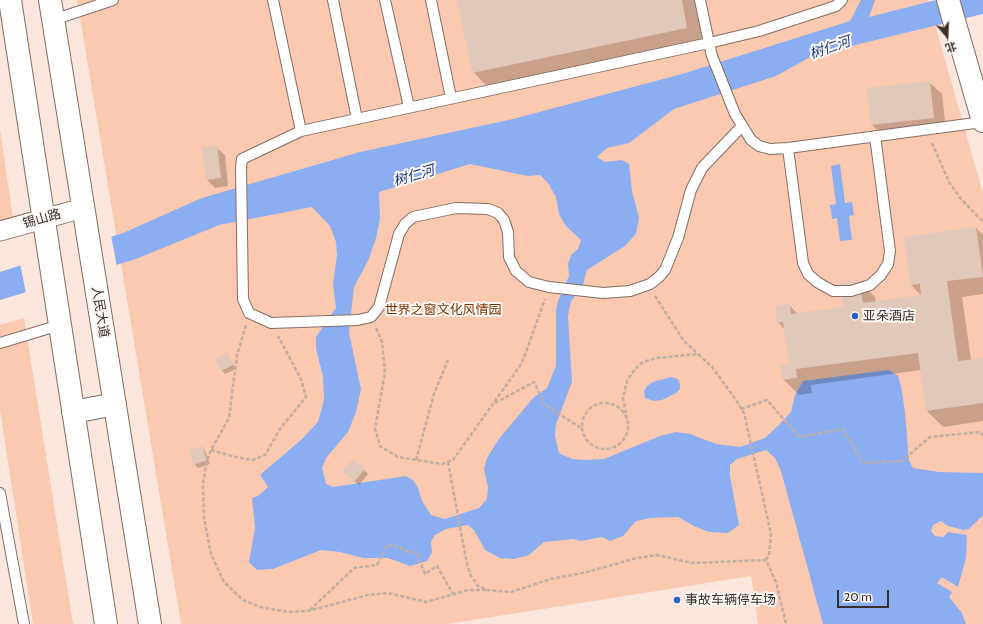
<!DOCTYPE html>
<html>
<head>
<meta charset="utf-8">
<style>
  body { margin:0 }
  #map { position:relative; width:983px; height:624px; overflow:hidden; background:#fbe7dd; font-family:Cabin,"Noto Sans SC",sans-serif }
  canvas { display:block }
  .north { position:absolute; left:927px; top:16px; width:40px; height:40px; -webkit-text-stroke:3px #fdf8f5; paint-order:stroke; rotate:161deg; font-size:11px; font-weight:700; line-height:16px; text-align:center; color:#392f2a }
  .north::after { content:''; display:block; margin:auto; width:14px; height:18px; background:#392f2a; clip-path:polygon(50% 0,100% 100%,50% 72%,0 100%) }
  .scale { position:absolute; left:837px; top:590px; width:52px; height:18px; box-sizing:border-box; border:2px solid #392f2a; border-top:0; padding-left:5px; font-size:12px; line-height:14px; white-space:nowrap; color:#392f2a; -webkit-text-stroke:3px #fdf8f5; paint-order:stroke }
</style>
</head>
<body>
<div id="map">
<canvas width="983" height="624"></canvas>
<div class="north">北</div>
<div class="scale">20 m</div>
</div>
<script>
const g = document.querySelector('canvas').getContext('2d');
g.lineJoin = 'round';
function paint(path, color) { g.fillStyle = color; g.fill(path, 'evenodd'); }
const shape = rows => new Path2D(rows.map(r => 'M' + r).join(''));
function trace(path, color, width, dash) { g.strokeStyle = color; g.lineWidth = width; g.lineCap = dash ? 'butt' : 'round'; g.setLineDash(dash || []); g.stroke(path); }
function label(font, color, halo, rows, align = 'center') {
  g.font = font + ' Cabin,"Noto Sans SC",sans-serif'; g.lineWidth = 4; g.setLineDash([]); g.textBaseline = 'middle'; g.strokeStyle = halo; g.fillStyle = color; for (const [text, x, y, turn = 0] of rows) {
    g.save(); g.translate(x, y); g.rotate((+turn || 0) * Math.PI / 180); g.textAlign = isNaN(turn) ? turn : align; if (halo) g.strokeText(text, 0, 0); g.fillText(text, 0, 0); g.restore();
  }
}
paint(shape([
  [77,0,928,0,983,193,983,624,758,624,751,576,448,624,181,624],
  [0,130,13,218,0,226],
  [24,318,73,624,33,624,0,410,0,325]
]), '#fbc9af');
paint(shape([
  [861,0,875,0,869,17,936,0,983,0,983,14,814,55,776,76,674,109,629,143,607,148,597,157,605,162,622,160,629,164,632,191,639,218,636,234,625,246,587,270,582,288,571,301,568,316,572,382,556,424,555,436,559,453,572,459,586,460,604,459,660,436,676,432,690,434,716,444,740,447,765,438,780,424,791,412,795,395,803,381,889,370,898,376,901,386,905,412,909,461,913,468,939,472,983,473,983,515,969,529,964,530,948,526,941,521,933,525,931,531,935,536,943,537,948,532,967,535,966,558,958,587,942,577,937,583,952,592,949,597,962,613,966,624,823,624,781,471,775,458,766,450,737,459,730,465,730,476,739,525,728,533,709,532,694,526,678,517,651,518,636,521,623,536,610,541,602,537,581,541,573,539,544,542,529,555,514,559,500,558,485,550,474,530,468,525,446,529,435,535,431,542,432,553,427,561,410,566,388,558,363,558,340,552,321,550,273,569,257,570,249,562,255,528,252,498,258,496,268,487,260,475,302,439,318,422,324,400,323,377,316,348,316,337,336,308,333,284,337,255,336,242,330,226,312,207,219,225,136,259,0,300,0,272,123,233,202,198,360,152,513,119,682,74,850,21],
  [470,164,528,176,540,175,548,183,556,197,559,214,566,226,581,240,578,249,571,255,568,264,569,276,558,301,556,310,556,366,547,388,533,398,499,439,487,458,484,469,488,487,487,499,479,508,445,519,431,515,422,501,418,488,413,480,406,476,333,487,326,484,322,468,326,458,348,432,356,412,361,389,349,333,354,287,368,261,376,238,380,219,379,192],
  [840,164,845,203,852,202,854,215,849,216,852,240,840,241,837,218,832,219,830,205,836,204,831,166],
  [671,377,678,379,680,384,680,389,676,393,662,400,654,401,645,398,644,391,647,386,653,382]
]), '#8baef3');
paint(shape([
  [111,235,117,267,26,294,20,263]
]), '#fbe7dd');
paint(shape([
  [458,0,694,0,703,43,489,88,473,72],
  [929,82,942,94,946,130,885,137,872,125],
  [216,147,225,155,228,186,215,188,207,180],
  [976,228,983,235,983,294,962,297,971,360,983,359,983,421,943,427,927,411,921,370,811,385,812,393,799,395,783,379,790,365,785,330,778,322,789,305,798,314,844,308,859,281,875,297,876,302,922,296,911,285],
  [226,354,236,369,225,374,222,370],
  [202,447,205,451,210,464,198,468,194,464],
  [364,470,368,474,359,485,347,475]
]), '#0003');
paint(shape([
  [457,0,682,0,687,28,472,73],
  [930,81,934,118,871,125,867,88],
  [217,145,221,178,206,180,202,147],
  [976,227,983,277,947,281,958,361,983,358,983,403,926,411,918,353,796,369,797,378,782,380,780,365,789,364,783,322,777,323,775,306,790,304,791,314,843,307,840,282,859,280,863,303,921,295,920,284,910,285,904,237],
  [227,353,233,365,221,371,215,359],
  [202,446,207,460,194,465,189,451],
  [353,459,365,469,354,482,342,471]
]), '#e0c8bb');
const lane = shape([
  [273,0,301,131,709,43,700,0],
  [333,0,357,119],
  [385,0,409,107],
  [431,0,451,98],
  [842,0,836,6,759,31,709,43,712,56,735,114,751,140,759,146,770,149,788,148,983,122],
  [53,20,113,0],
  [301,131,242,159,241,168,243,299,249,313,271,323,358,320,371,317,379,307,399,234,405,224,413,217,456,208,488,209,498,213,504,220,508,232,509,257,516,271,529,282,549,287,603,293,630,291,650,284,659,277,665,270,678,238,691,190,702,168,742,126],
  [788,148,803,263,808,274,817,282,833,291,851,291,870,285,881,275,888,264,890,251,875,136],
  [0,343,60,325],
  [0,493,24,624]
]);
const street = shape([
  [0,231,83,208]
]);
const secondary = shape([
  [10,0,106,624],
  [50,0,150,624],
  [948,0,983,121],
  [73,412,115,404]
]);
trace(lane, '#836d61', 12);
trace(street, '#836d61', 21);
trace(secondary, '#836d61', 24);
trace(shape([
  [932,143,949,182,961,199,983,222],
  [655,296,684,341,698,354],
  [246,325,237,355,229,418,211,450,206,465,203,484,204,518,211,554,224,582,243,600,260,607,288,612,308,611,368,595,388,593,426,602,468,590,487,590],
  [376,328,382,342,385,372,375,429,380,446,398,457,442,464,453,460,522,363,545,299],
  '582 426a23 23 0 1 1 46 0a23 23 0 1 1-46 0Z',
  [495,403,534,382,544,404,581,428],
  [741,409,767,400,799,437,843,429,863,463,902,461,930,437,980,432,983,435],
  [627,419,623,398,627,381,635,369,643,362,656,358,698,354,712,367,736,400,744,413,771,534,769,555,766,560],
  [211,450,236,457,253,460,265,455,280,429,306,397,301,379,278,336],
  [416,460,434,394,448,360],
  [448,462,466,559,470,574,478,586,487,590,511,592,551,579,587,572,637,558,657,555,692,563,766,560,776,582,786,624],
  [310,610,354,568,377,565,388,544,417,554,425,574,437,566,453,594]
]), '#bfaea6', 2.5, [4, 2]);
trace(lane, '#fff', 10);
trace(street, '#fff', 19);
trace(secondary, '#fff', 22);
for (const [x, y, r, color] of [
  [855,316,4,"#2c5ecc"],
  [677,600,4,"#2c5ecc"]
]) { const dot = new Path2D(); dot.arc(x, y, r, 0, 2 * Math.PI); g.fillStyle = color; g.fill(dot); trace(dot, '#fdf8f5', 1.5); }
label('13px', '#392f2a', '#fdf8f5', [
  ["锡山路",42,219,-16],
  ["人民大道",100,312,81]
]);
label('13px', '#793601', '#fdf8f5', [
  ["世界之窗文化风情园",443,310]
]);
label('13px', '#392f2a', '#fdf8f5', [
  ["亚朵酒店",863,316],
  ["事故车辆停车场",685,600]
], 'left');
label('italic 14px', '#173987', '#fdf8f5', [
  ["树仁河",830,48,-19],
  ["树仁河",414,176,-16]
]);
</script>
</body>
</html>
